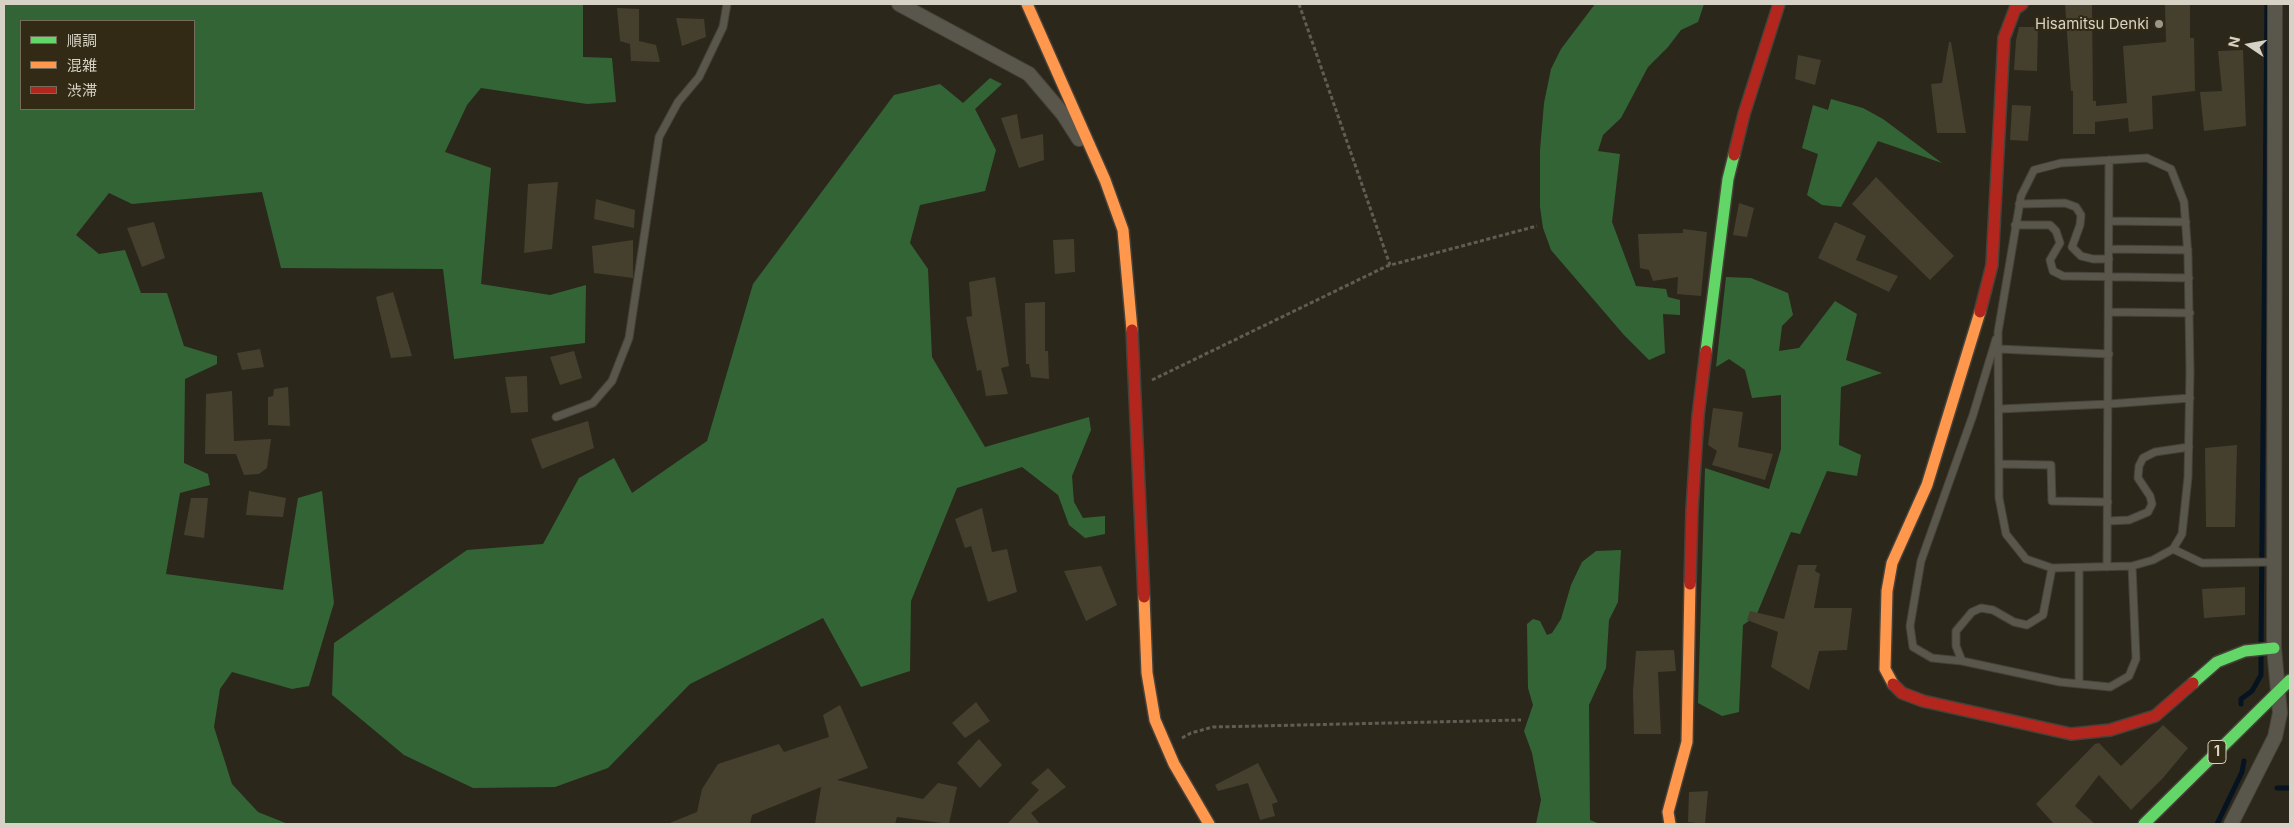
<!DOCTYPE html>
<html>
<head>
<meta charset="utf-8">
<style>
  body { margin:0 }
  #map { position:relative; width:2294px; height:828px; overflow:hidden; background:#2c271b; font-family:Inter,"Noto Sans JP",sans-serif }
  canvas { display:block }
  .frame { position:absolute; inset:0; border:5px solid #d6d2c5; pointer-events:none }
  .legend { position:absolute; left:20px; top:20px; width:175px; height:90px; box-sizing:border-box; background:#322a15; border:1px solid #746d5b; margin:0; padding:6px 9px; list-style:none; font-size:15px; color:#d6d2c5 }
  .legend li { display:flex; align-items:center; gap:10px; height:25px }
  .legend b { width:25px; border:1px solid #746d5b }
  .north { position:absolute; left:2224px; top:20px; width:50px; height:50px; -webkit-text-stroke:4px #322a15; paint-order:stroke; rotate:282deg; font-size:14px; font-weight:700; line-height:20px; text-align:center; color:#d6d2c5 }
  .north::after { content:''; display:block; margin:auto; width:18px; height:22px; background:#d6d2c5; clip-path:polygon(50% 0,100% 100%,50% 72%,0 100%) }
</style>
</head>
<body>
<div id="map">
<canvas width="2294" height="828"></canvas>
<div class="frame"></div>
<ul class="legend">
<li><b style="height:6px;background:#63d668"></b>順調</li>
<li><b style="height:6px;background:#ff974d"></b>混雑</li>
<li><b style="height:6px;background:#b3261e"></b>渋滞</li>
</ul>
<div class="north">N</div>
</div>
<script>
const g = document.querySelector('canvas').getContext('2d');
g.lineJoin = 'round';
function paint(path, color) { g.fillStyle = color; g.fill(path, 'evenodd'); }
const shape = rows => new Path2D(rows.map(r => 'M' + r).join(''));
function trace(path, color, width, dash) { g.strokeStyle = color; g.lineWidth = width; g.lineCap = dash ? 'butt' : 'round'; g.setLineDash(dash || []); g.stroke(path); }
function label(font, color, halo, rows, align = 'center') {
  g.font = font + ' Inter,sans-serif'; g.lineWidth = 4; g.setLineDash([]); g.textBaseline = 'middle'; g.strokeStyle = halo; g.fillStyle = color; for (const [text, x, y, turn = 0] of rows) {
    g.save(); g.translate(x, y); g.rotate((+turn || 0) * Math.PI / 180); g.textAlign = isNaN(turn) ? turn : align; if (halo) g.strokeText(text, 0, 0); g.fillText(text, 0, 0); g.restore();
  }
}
paint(shape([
  [4,4,583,4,583,57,612,58,616,102,587,104,481,88,467,105,445,152,491,168,481,284,550,295,586,285,585,343,454,359,443,269,281,268,262,192,132,204,109,193,76,235,99,254,125,250,141,293,167,293,184,346,217,356,217,364,185,379,184,463,208,474,210,485,180,493,166,574,283,590,298,498,322,491,334,603,309,686,292,689,232,672,220,689,214,727,232,784,258,812,288,824,4,824],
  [194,21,194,109,21,109,21,21],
  [1595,4,1704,4,1698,22,1681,30,1668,47,1648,67,1621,118,1603,135,1598,151,1620,154,1612,222,1636,286,1666,289,1668,297,1680,300,1680,315,1663,314,1665,353,1649,360,1624,335,1551,250,1543,228,1540,207,1540,150,1544,103,1551,69,1561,49],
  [990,78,1002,84,975,109,996,150,985,191,920,205,910,243,928,269,932,357,985,447,1089,417,1091,430,1072,476,1074,502,1083,518,1105,516,1105,534,1085,538,1069,525,1058,495,1022,467,957,488,911,601,910,671,861,687,823,618,690,684,608,768,555,787,473,788,404,755,332,695,334,643,467,550,543,544,579,478,614,458,632,493,707,441,753,284,894,95,940,84,963,103],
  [1831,99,1863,108,1883,119,1942,163,1878,141,1841,207,1822,205,1807,195,1818,154,1802,148,1813,105,1828,110],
  [1726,277,1751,278,1788,293,1793,315,1782,326,1779,351,1799,348,1835,301,1857,314,1846,360,1882,373,1841,387,1839,445,1861,455,1857,476,1827,471,1800,534,1791,532,1756,616,1743,625,1739,712,1722,716,1698,703,1705,468,1769,489,1781,449,1781,395,1752,398,1745,370,1729,359,1716,367],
  [1621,550,1618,602,1609,620,1606,668,1589,705,1590,820,1600,824,1536,824,1541,800,1532,753,1524,731,1533,705,1528,688,1527,624,1533,619,1540,621,1547,635,1552,633,1561,619,1571,585,1582,562,1596,551]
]), '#336435');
trace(shape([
  [2261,646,2267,4],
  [2241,704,2241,699,2252,691,2261,675,2261,654],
  [2277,788,2290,788],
  [2217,824,2242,772,2244,761]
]), '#061320', 5);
paint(shape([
  [2065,4,2092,4,2093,101,2096,101,2096,106,2127,103,2123,46,2166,42,2165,5,2190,4,2190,38,2194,38,2195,91,2152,96,2153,129,2129,132,2128,118,2095,122,2095,134,2073,134,2073,91,2071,91],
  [617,8,639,9,639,41,656,45,660,62,631,61,630,44,620,41],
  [676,18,704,19,706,37,682,46],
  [2019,27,2038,27,2037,71,2014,70,2016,40],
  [1949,42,1951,42,1966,133,1937,133,1931,84,1942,83],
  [2243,50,2246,126,2204,131,2200,92,2222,91,2218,51],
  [1798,55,1821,60,1815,85,1795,79],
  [2012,105,2031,106,2028,141,2010,140],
  [1017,114,1021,139,1043,134,1044,160,1019,168,1001,118],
  [1876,177,1954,256,1930,280,1852,204],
  [558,182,552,249,524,253,528,184],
  [596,199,635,210,634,228,594,219],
  [1739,203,1754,208,1747,237,1733,235],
  [154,222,165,258,142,267,127,228],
  [1835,222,1866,236,1856,260,1898,276,1889,292,1818,258],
  [1683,229,1707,232,1701,296,1677,294,1678,277,1653,281,1649,270,1640,268,1638,234,1683,233],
  [1074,239,1075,272,1055,274,1053,240],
  [633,240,633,278,594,273,592,246],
  [995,277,1009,366,1001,368,1008,394,986,396,981,370,977,371,966,317,972,316,969,282],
  [393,292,412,356,391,358,376,297],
  [1045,302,1045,351,1048,351,1049,379,1031,377,1029,364,1026,364,1025,303],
  [260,349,264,367,242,370,237,353],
  [574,351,582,378,560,385,550,357],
  [527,376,528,412,511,413,505,377],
  [288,387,290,426,268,425,268,397,273,396,274,389],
  [232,391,234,441,271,439,267,468,259,474,244,475,236,454,205,454,206,394],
  [1713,408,1743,412,1738,447,1773,454,1765,480,1712,465,1717,451,1708,445],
  [588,421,594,448,542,469,531,439],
  [2237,445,2235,527,2206,527,2205,448],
  [249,491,286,498,283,517,246,515],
  [191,498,208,498,204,538,184,535],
  [982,508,992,552,1007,549,1017,592,988,602,971,546,965,548,955,519],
  [1798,565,1817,565,1815,571,1820,574,1814,608,1852,608,1847,650,1819,651,1809,690,1771,667,1778,632,1747,620,1750,611,1784,619],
  [1101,566,1117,605,1086,621,1064,571],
  [2245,587,2245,615,2204,618,2202,589],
  [1674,650,1676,671,1658,672,1661,734,1634,734,1633,692,1636,651],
  [976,702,990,721,965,738,952,723],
  [840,705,868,768,837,780,923,799,938,783,957,787,949,824,897,817,895,824,815,824,821,787,752,815,750,824,667,824,697,812,702,789,718,764,779,744,784,752,829,737,823,715],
  [2163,725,2188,748,2163,778,2131,810,2099,775,2075,806,2095,824,2054,824,2036,804,2095,744,2099,743,2121,766],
  [979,739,1002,765,980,788,957,763],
  [1258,763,1278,802,1272,804,1275,816,1260,820,1248,783,1218,791,1215,785],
  [1048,768,1066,787,1031,813,1040,824,1007,824,1039,790,1031,783],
  [1708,791,1705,824,1688,822,1689,792]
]), '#453f2e');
const lane = shape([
  [2147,158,2171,169,2184,202,2188,256,2190,371,2188,477,2182,534,2173,549,2153,560,2132,566,2052,568,2026,559,2006,534,1999,498,1998,332,2021,196,2034,170,2061,163,2147,158],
  [2019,204,2065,203,2076,207,2081,215,2080,225,2072,247,2081,256,2093,259,2109,259],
  [2109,221,2186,222],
  [2015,225,2050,225,2056,231,2060,243,2050,260,2053,271,2063,276,2189,278],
  [2109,249,2188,250],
  [2109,312,2190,313],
  [1996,339,1973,415,1921,561,1910,626,1913,647,1932,658,1962,661,2060,682,2110,687,2129,676,2136,659,2132,566],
  [1999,349,2109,354],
  [2000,409,2109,404,2190,398],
  [556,417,593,403,612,381,629,338,659,137,678,102,699,77,723,27,727,4],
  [2000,464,2051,465,2052,501,2108,502],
  [2108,521,2129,520,2148,512,2152,504,2150,496,2138,478,2139,466,2143,458,2155,452,2189,447],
  [2173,549,2202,563,2274,562],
  [2107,567,2109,160],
  [1962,661,1956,646,1956,631,1972,612,1981,608,1993,610,2014,622,2027,625,2043,615,2052,568],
  [2079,684,2079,568]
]);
const street = shape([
  [899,4,1029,74,1063,114,1079,139],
  [2231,824,2275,737,2280,713,2274,648,2275,4]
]);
const fast = shape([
  [1706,351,1728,179,1734,155],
  [2193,683,2217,662,2245,651,2274,648],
  [2144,824,2290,680]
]);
const slow = shape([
  [1027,4,1105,180,1123,230,1132,330],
  [1144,597,1147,673,1155,720,1174,764,1209,824],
  [1893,684,1885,669,1887,591,1892,563,1927,485,1980,312],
  [1670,824,1668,812,1687,742,1690,584]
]);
const jam = shape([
  [1734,155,1744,114,1779,4],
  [1980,312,1992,265,2004,38,2015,9,2022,4],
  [1132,330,1144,597],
  [1690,584,1692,510,1698,416,1706,351],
  [1893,684,1902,693,1923,701,2071,734,2110,730,2155,716,2193,683]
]);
trace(lane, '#464239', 9);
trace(street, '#464239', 16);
trace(fast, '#464239', 14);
trace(slow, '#464239', 14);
trace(jam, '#464239', 14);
trace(shape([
  [1299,4,1390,265],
  [1152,380,1387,266,1537,226],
  [1182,738,1191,733,1213,727,1521,720]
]), '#605d55', 3, [4, 2.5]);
trace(lane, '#59564c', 7);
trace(street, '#59564c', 14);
trace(fast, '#63d668', 11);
trace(slow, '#ff974d', 11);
trace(jam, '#b3261e', 11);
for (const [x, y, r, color] of [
  [2159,24,5,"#9a968a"]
]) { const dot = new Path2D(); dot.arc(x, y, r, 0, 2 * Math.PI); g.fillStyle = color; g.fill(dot); trace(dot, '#322a15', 2); }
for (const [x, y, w] of [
  [2217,752,18]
]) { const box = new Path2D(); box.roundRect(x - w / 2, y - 11.5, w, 23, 4); g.fillStyle = '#322a15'; g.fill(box); trace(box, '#d6d2c5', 1); }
label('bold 14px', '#d6d2c5', null, [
  ["1",2217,752]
]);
label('15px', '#d6d2c5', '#322a15', [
  ["Hisamitsu Denki",2149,24]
], 'right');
</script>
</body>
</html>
